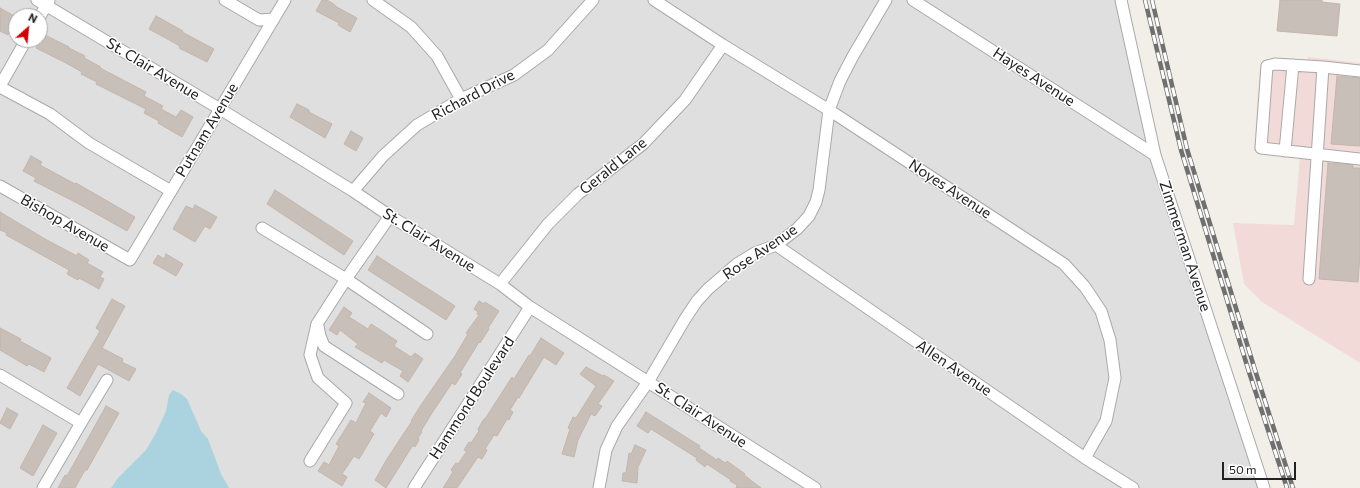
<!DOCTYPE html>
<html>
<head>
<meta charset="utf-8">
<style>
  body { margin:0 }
  #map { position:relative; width:1360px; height:488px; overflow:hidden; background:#f2efe9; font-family:Commissioner,sans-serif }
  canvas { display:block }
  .north { position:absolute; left:8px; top:8px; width:40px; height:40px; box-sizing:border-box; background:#fff; border:1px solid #a7a7a7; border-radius:50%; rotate:27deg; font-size:11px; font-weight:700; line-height:16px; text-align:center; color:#222 }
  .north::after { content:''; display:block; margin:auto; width:14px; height:18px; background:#d40000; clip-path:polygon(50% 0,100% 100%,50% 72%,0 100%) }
  .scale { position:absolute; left:1222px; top:462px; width:74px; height:18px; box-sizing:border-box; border:2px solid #222; border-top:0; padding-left:5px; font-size:12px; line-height:14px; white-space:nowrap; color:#222; -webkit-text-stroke:3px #fff; paint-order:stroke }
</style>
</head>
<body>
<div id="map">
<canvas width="1360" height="488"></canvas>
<div class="north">N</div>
<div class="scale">50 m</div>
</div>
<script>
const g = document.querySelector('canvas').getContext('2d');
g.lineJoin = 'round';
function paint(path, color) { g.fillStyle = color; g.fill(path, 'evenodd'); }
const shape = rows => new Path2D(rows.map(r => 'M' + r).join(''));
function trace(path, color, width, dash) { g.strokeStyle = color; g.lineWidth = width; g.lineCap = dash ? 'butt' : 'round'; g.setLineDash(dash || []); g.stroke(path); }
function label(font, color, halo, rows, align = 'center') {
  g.font = font + ' Commissioner,sans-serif'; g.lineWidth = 3; g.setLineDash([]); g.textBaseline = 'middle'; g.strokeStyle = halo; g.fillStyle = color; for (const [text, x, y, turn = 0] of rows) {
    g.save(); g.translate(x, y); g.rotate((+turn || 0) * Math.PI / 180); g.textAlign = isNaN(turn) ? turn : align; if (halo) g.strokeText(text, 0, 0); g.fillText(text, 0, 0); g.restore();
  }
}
paint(shape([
  [0,0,1121,0,1155,155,1268,488,0,488],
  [16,16,40,16,40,40,16,40]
]), '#e0dfdf');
paint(shape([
  [1308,57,1360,63,1360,363,1262,302,1244,284,1233,223,1294,225,1300,156,1254,151,1260,65,1267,59,1306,62]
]), '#f2dad9');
paint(shape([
  [173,390,181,394,187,399,201,431,208,439,221,474,229,488,111,488,118,478,146,450,156,433,166,411,169,395]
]), '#aad3df');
const building = shape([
  [322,0,327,0,335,5,335,6,357,18,350,32,338,25,339,23,316,11,322,0],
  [1280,0,1322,0,1322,2,1340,4,1337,36,1277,31,1280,0],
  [0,8,16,17,16,21,8,35,0,31,0,8],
  [156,16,183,31,182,32,214,49,207,62,179,48,180,46,149,29,156,16],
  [43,34,69,47,69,48,85,56,84,58,101,67,100,68,146,92,144,96,163,106,161,109,176,117,181,110,193,117,182,137,158,123,159,121,144,113,146,109,96,84,97,82,81,74,82,72,66,63,36,48,43,34],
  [1337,76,1360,78,1360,146,1331,144,1337,76],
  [297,104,309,110,309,112,332,124,325,138,290,117,297,104],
  [351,131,363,138,356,151,344,144,351,131],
  [31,156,42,162,40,165,75,184,76,183,135,217,127,231,79,204,34,181,36,178,23,171,31,156],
  [1328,163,1353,165,1353,168,1360,168,1360,254,1358,282,1319,279,1328,163],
  [275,190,353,241,344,255,267,204,275,190],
  [195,205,217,217,210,229,205,226,195,242,173,229,186,206,193,209,195,205],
  [0,212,45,239,77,256,78,253,89,260,87,263,103,272,100,277,104,279,99,289,79,278,78,280,67,274,69,270,6,235,7,233,0,230,0,212],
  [166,254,183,264,176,276,153,263,158,255,164,259,166,254],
  [377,256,455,306,446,320,368,270,377,256],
  [112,299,125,306,102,348,123,359,122,362,136,369,129,381,98,364,80,396,67,388,100,331,96,328,112,299],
  [479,301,484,304,485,302,499,311,488,328,489,329,480,343,479,342,460,373,462,374,455,385,452,383,432,413,421,431,422,432,418,438,419,440,415,447,413,445,386,488,375,480,387,459,412,421,411,421,421,405,455,356,468,334,466,333,479,315,477,314,478,312,474,309,479,301],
  [344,307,352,313,349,317,368,329,371,324,382,331,397,341,394,346,411,357,415,353,423,359,408,382,400,376,403,371,384,360,382,363,355,347,358,344,340,330,337,335,329,330,344,307],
  [0,328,21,339,20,341,51,358,44,372,29,364,27,366,0,350,0,328],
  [541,338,564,353,556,365,544,357,519,398,518,397,510,410,513,412,509,420,507,419,497,436,494,435,485,449,487,450,482,459,478,457,457,488,443,488,453,472,451,470,456,463,458,464,467,451,464,450,469,442,471,443,479,431,478,429,484,419,485,419,512,377,514,379,529,355,530,356,541,338],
  [586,367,603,376,604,375,614,381,598,404,602,406,595,416,591,414,578,440,574,457,562,454,570,429,568,428,573,417,576,418,596,386,580,374,586,367],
  [369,393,391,408,386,417,381,413,370,431,374,434,359,459,354,456,342,474,347,477,342,486,318,471,324,462,329,465,339,446,336,444,351,420,356,423,366,403,363,402,369,393],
  [106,406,119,413,87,470,85,470,75,488,58,488,65,475,67,476,106,406],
  [7,408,18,414,10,429,0,423,7,408],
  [646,412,700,446,699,448,717,460,718,458,725,463,727,461,745,474,744,475,761,488,736,488,737,485,730,481,731,480,707,464,705,467,696,460,697,458,670,441,651,429,648,433,637,426,646,412],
  [43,425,57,433,33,476,20,468,43,425],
  [635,445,646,450,638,467,637,483,622,481,623,473,626,473,629,453,631,454,635,445]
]);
paint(building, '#c7bfb8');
trace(building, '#c4b6ab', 1);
const minor = shape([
  [37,0,220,109,353,191,390,216,500,284,530,307,815,488],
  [225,0,259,20,274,19],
  [373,0,411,27,437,56,461,99],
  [654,0,723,45,829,110,1064,264,1085,287,1101,311,1110,340,1115,378,1106,421,1085,458],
  [913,0,1155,155],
  [1121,0,1155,155,1264,488],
  [40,16,49,1],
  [1323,67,1275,64,1267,66,1261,148,1360,159],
  [0,86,26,40],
  [0,87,50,114,89,143,171,191],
  [1285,151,1293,65],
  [0,186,130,260,285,0],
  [353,191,383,156,417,125,461,99,514,75,548,50,593,0],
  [262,228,346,279,427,334],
  [776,245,1085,458,1133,488],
  [1309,279,1323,67,1360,71],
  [500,284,548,224,578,194,643,144,685,100,723,45],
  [318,326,320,336,324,346,398,394],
  [0,375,81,423,43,488],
  [81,423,107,380],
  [310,461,346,403,318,378,310,355,317,324,346,279,390,216],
  [414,488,530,307],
  [599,488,606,450,617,426,648,382,685,319,697,301,708,289,737,264,755,253,776,245,797,229,809,216,816,202,819,190,829,110,840,81,853,56,886,0]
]);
trace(minor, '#a9a9a9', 13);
trace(minor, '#fff', 11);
const rail = shape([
  [1145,0,1181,150,1249,372,1287,488],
  [1152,0,1187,149,1255,370,1293,488]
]);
trace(rail, '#707070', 4.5);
trace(rail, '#fff', 3, [9]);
label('15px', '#222', '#fff', [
  ["St. Clair Avenue",153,69,31],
  ["Hayes Avenue",1034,77,33],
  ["Richard Drive",473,95,-28],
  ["Putnam Avenue",207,130,-59],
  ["Gerald Lane",613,166,-39],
  ["Noyes Avenue",950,189,33],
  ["Bishop Avenue",65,223,30],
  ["St. Clair Avenue",429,240,32],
  ["Zimmerman Avenue",1185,246,72],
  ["Rose Avenue",760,252,-34],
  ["Allen Avenue",954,368,34],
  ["Hammond Boulevard",472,398,-57],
  ["St. Clair Avenue",701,415,33]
]);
</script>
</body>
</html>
